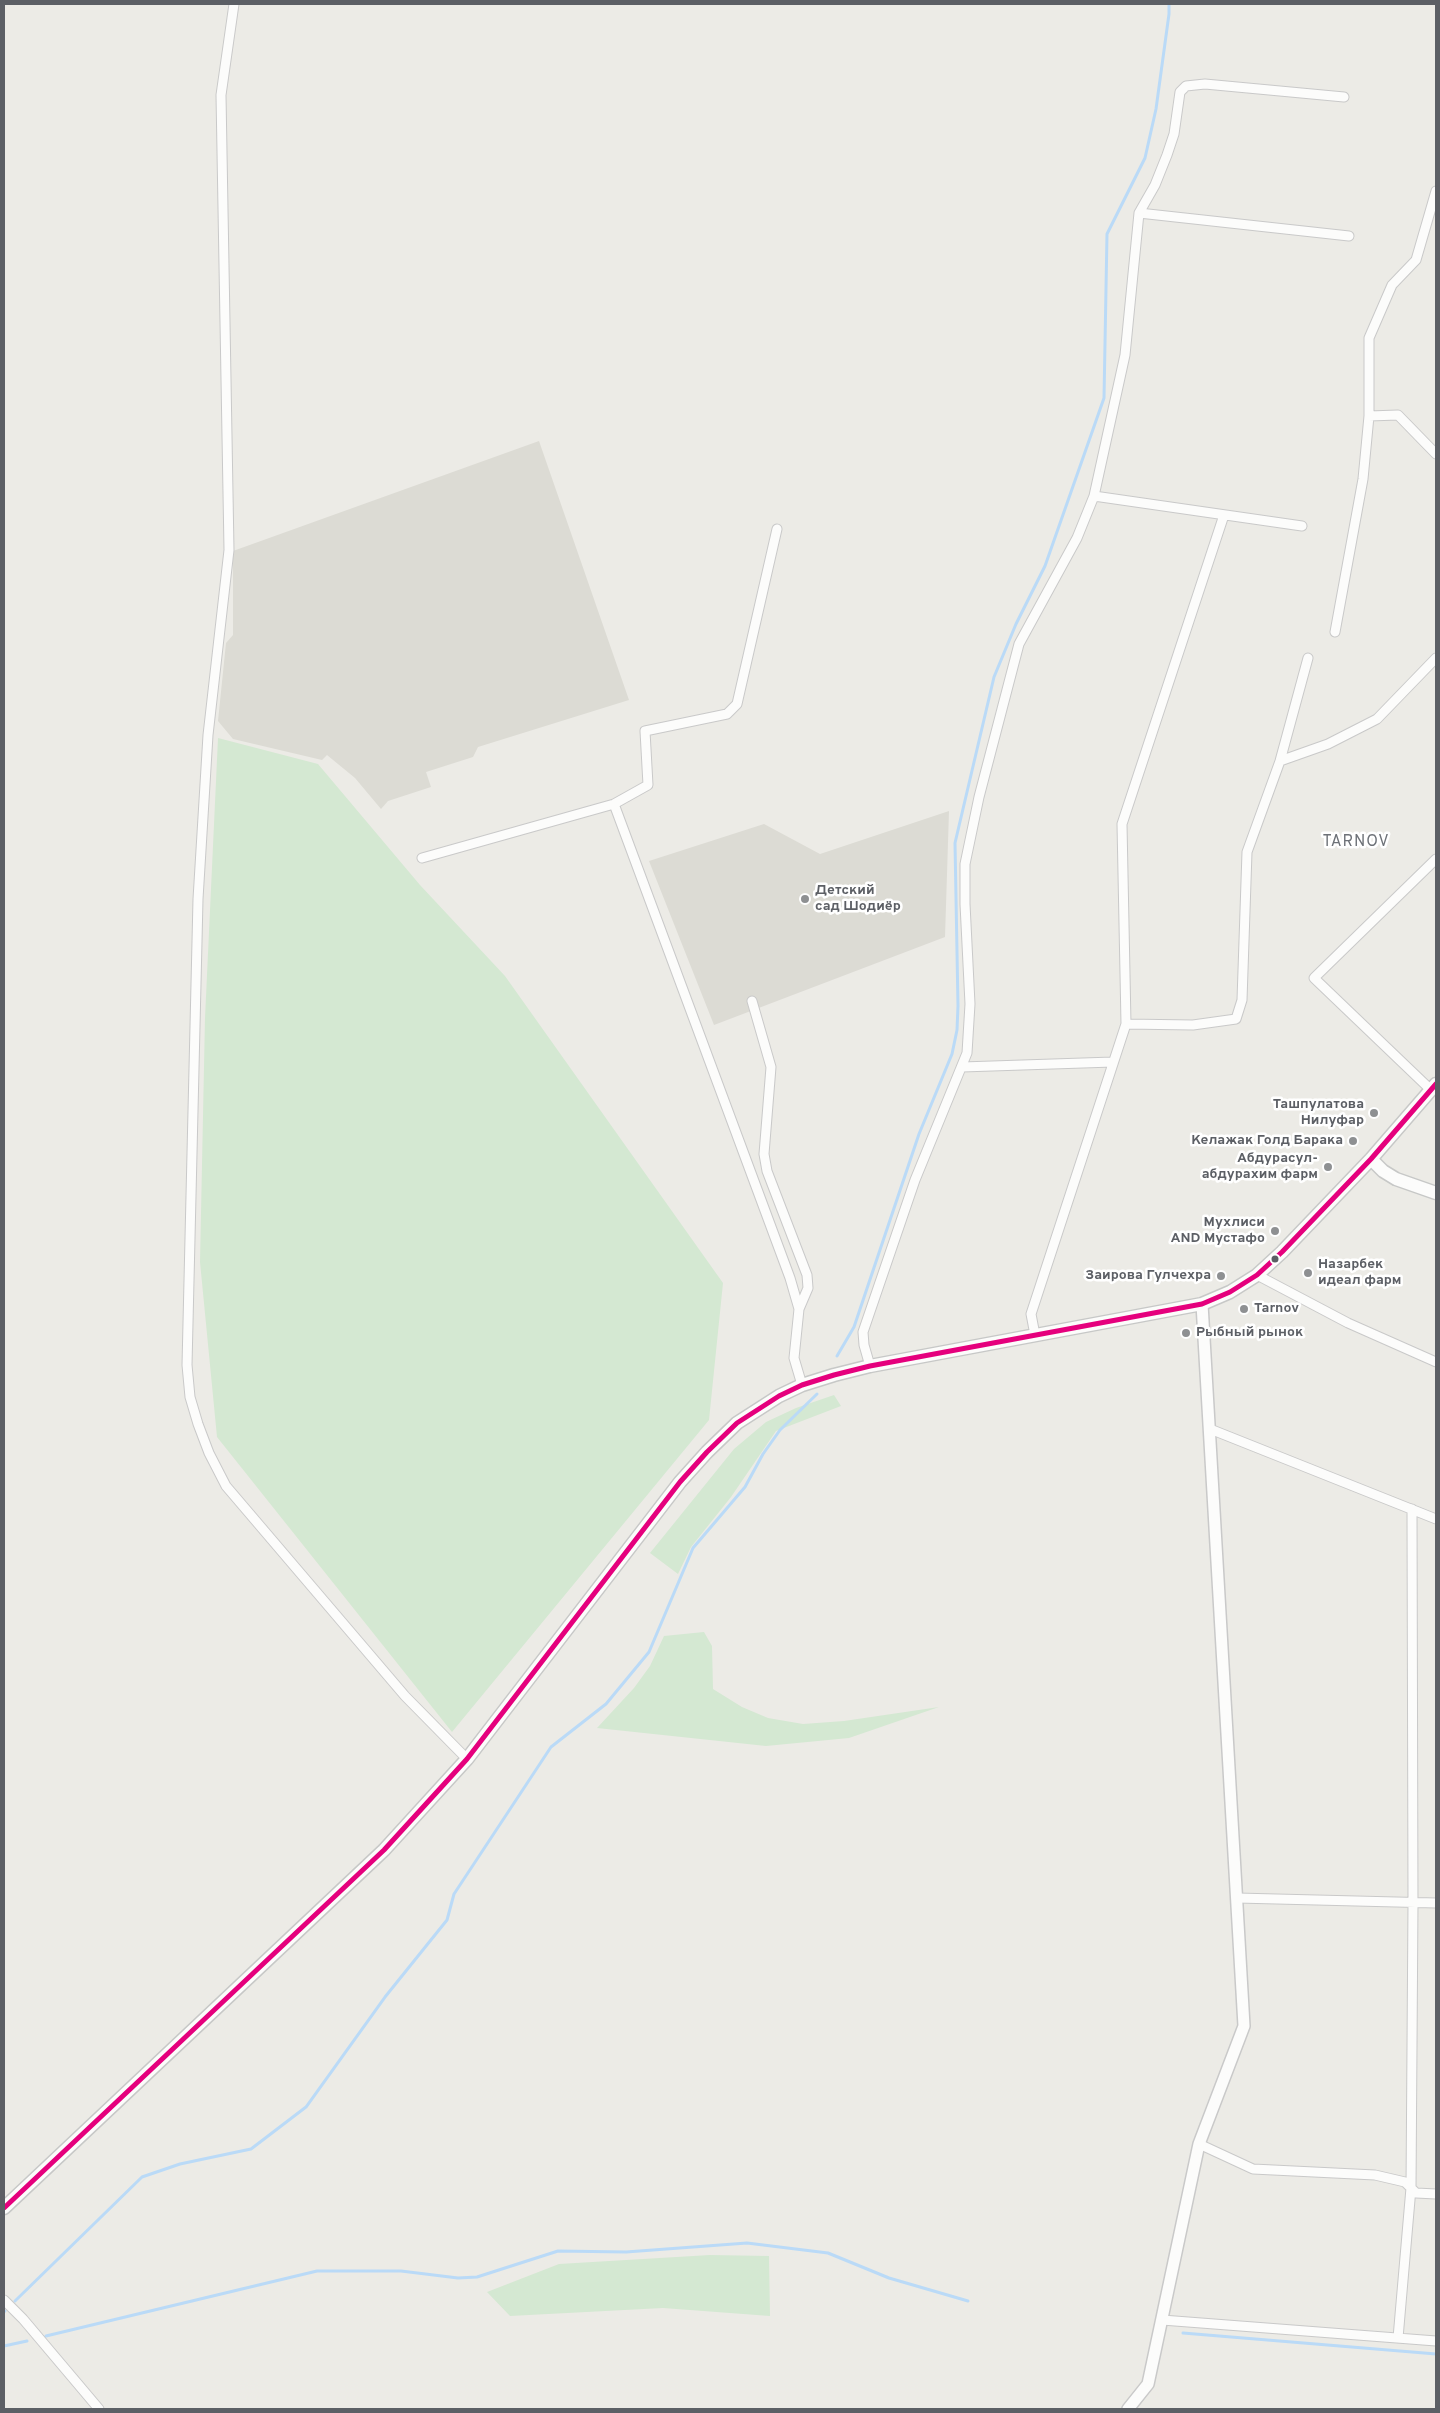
<!DOCTYPE html>
<html>
<head>
<meta charset="utf-8">
<style>
  body { margin:0 }
  #map { position:relative; width:1440px; height:2413px; overflow:hidden; background:#ecebe6; font-family:Overpass,sans-serif }
  canvas { display:block }
  .frame { position:absolute; inset:0; border:5px solid #5c5f65; pointer-events:none }
</style>
</head>
<body>
<div id="map">
<canvas width="1440" height="2413"></canvas>
<div class="frame"></div>
</div>
<script>
const g = document.querySelector('canvas').getContext('2d');
g.lineJoin = 'round';
function paint(path, color) { g.fillStyle = color; g.fill(path, 'evenodd'); }
const shape = rows => new Path2D(rows.map(r => 'M' + r).join(''));
function trace(path, color, width, dash) { g.strokeStyle = color; g.lineWidth = width; g.lineCap = dash ? 'butt' : 'round'; g.setLineDash(dash || []); g.stroke(path); }
function label(font, color, halo, rows, align = 'center') {
  g.font = font + ' Overpass,sans-serif'; g.lineWidth = 5; g.setLineDash([]); g.textBaseline = 'middle'; g.strokeStyle = halo; g.fillStyle = color; for (const [text, x, y, turn = 0] of rows) {
    g.save(); g.translate(x, y); g.rotate((+turn || 0) * Math.PI / 180); g.textAlign = isNaN(turn) ? turn : align; if (halo) g.strokeText(text, 0, 0); g.fillText(text, 0, 0); g.restore();
  }
}
paint(shape([
  [539,441,629,700,478,747,473,757,426,772,431,787,388,801,381,809,355,778,327,755,322,760,233,739,218,721,226,643,233,635,233,551],
  [949,811,945,937,714,1025,649,861,764,824,820,854]
]), '#dcdbd4');
paint(shape([
  [218,738,318,764,420,885,505,976,723,1283,709,1420,452,1732,217,1437,200,1262,205,1018],
  [834,1395,841,1406,776,1431,731,1497,691,1547,678,1574,650,1553,734,1449,766,1422,796,1408],
  [704,1632,712,1646,713,1689,742,1707,768,1718,803,1724,844,1721,939,1707,849,1738,766,1746,597,1728,634,1688,650,1666,664,1636],
  [710,2255,769,2256,770,2316,663,2308,510,2316,487,2292,559,2264]
]), '#d4e8d2');
trace(shape([
  [837,1356,854,1327,919,1134,952,1054,957,1030,958,1006,955,843,994,677,1016,624,1045,566,1104,398,1107,234,1145,158,1156,109,1169,14,1169,4],
  [15,2301,142,2177,180,2164,251,2149,306,2107,385,1997,447,1920,454,1894,551,1747,606,1704,649,1652,693,1548,745,1487,763,1454,780,1430,817,1394],
  [4,2312,5,2311],
  [1183,2333,1436,2354],
  [46,2336,317,2271,401,2271,458,2278,477,2277,558,2251,626,2252,747,2243,828,2253,889,2278,968,2301],
  [4,2346,27,2341]
]), '#badaf7', 3);
const minor = shape([
  [234,4,221,95,229,550,208,735,198,899,187,1365,190,1397,198,1424,209,1453,226,1486,405,1696,467,1759],
  [1139,213,1349,236],
  [1369,416,1398,415,1436,454],
  [1094,496,1302,526],
  [1335,632,1363,479,1369,416,1369,338,1392,285,1416,260,1436,191],
  [1280,761,1328,744,1377,719,1436,658],
  [614,804,790,1278,799,1309,794,1358,802,1385],
  [422,858,614,804,648,785,645,731,727,714,737,704,777,529],
  [752,1001,771,1067,764,1154,767,1171,807,1275,808,1288,799,1309],
  [1126,1024,1193,1025,1236,1019,1242,1000,1247,852,1280,761,1308,658],
  [962,1067,1113,1062],
  [1431,1090,1314,978,1436,859],
  [1257,1275,1348,1323,1436,1362],
  [1035,1335,1031,1314,1126,1024,1122,824,1224,515],
  [870,1366,864,1345,863,1332,915,1180,967,1053,970,1004,965,904,965,864,979,797,1019,644,1077,538,1094,496,1125,355,1139,213,1155,185,1167,155,1174,134,1180,92,1186,86,1205,84,1344,97],
  [1210,1429,1436,1519],
  [1237,1898,1436,1903],
  [1199,2144,1253,2169,1375,2175,1405,2182,1416,2193,1436,2194],
  [4,2300,23,2319,99,2409],
  [1162,2320,1436,2341],
  [1398,2338,1411,2188,1413,1903,1412,1509]
]);
const tertiary = shape([
  [1128,2409,1148,2384,1199,2144,1244,2026,1202,1304]
]);
const secondary = shape([
  [1371,1159,1383,1171,1396,1179,1436,1193],
  [4,2208,384,1850,467,1759,680,1482,707,1452,737,1423,779,1396,802,1385,834,1375,870,1366,1202,1304,1230,1292,1257,1275,1282,1252,1371,1159,1436,1084]
]);
trace(minor, '#c9c9c9', 11);
trace(tertiary, '#c9c9c9', 14);
trace(secondary, '#c7c8c7', 15);
trace(minor, '#fcfcfb', 9);
trace(tertiary, '#fcfcfb', 11);
trace(secondary, '#fcfcfb', 12);
trace(shape([
  [4,2208,384,1850,467,1759,680,1482,707,1452,737,1423,779,1396,802,1385,834,1375,870,1366,1202,1304,1230,1292,1257,1275,1282,1252,1371,1159,1436,1084]
]), '#e5007d', 5);
for (const [x, y, r, color] of [
  [805,899,5,"#8e9092"],
  [1374,1113,5,"#8e9092"],
  [1353,1141,5,"#8e9092"],
  [1328,1167,5,"#8e9092"],
  [1275,1231,5,"#8e9092"],
  [1275,1259,4.5,"#5c5f65"],
  [1308,1273,5,"#8e9092"],
  [1221,1276,5,"#8e9092"],
  [1244,1309,5,"#8e9092"],
  [1186,1333,5,"#8e9092"]
]) { const dot = new Path2D(); dot.arc(x, y, r, 0, 2 * Math.PI); g.fillStyle = color; g.fill(dot); trace(dot, '#fff', 2); }
label('bold 14px', '#5c5f65', '#fff', [
  ["Детский",815,891,"left"],
  ["сад Шодиёр",815,907,"left"],
  ["Ташпулатова",1364,1105],
  ["Нилуфар",1364,1121],
  ["Келажак Голд Барака",1343,1141],
  ["Абдурасул-",1318,1159],
  ["абдурахим фарм",1318,1175],
  ["Мухлиси",1265,1223],
  ["AND Мустафо",1265,1239],
  ["Назарбек",1318,1265,"left"],
  ["идеал фарм",1318,1281,"left"],
  ["Заирова Гулчехра",1211,1276],
  ["Tarnov",1254,1309,"left"],
  ["Рыбный рынок",1196,1333,"left"]
], 'right');
g.letterSpacing = '1px';
label('16px', '#6d7177', '#fff', [
  ["TARNOV",1356,843]
]);
g.letterSpacing = '0px';
</script>
</body>
</html>
